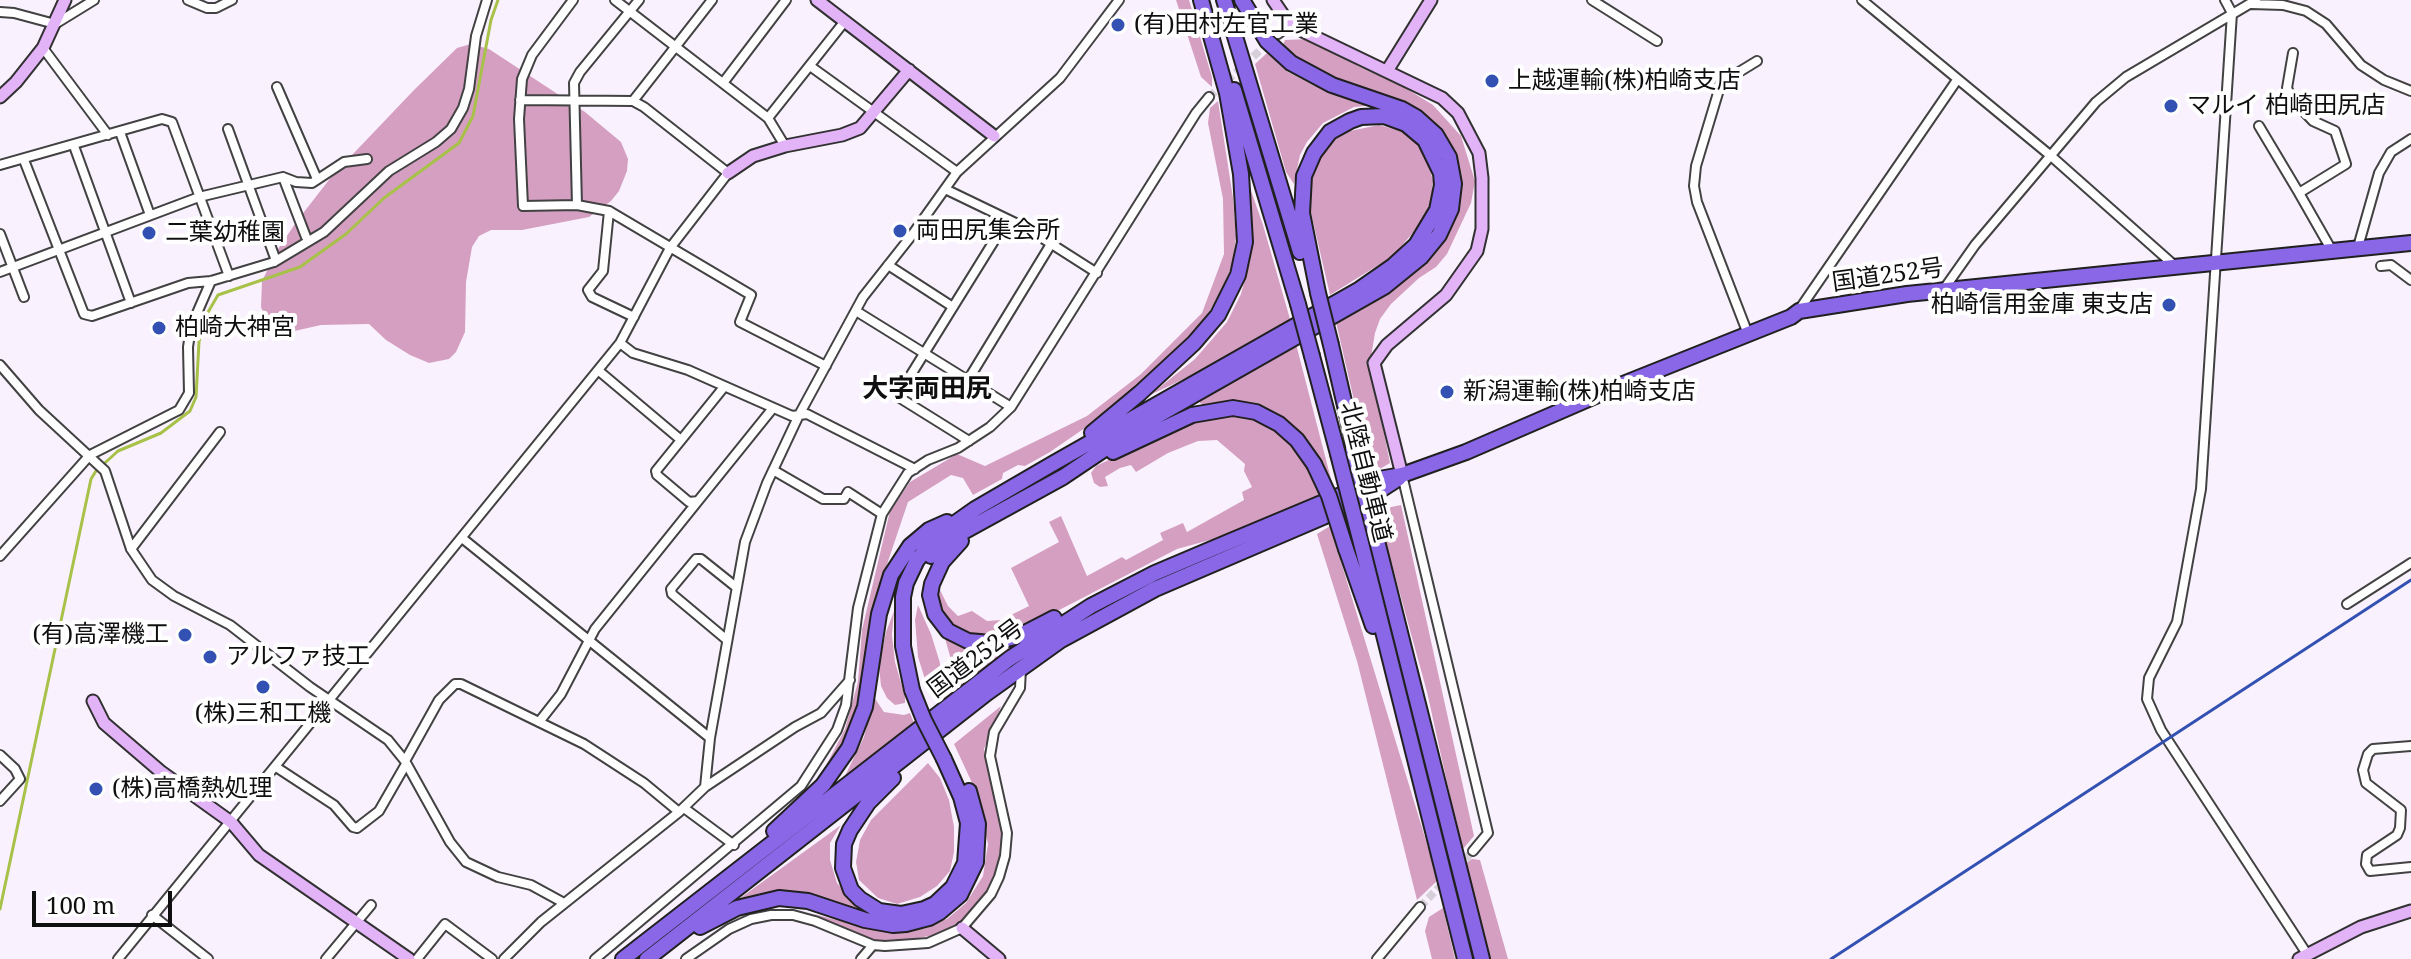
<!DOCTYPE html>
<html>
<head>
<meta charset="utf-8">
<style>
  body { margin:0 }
  #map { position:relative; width:2411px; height:959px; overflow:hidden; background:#f9f2fe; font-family:"Noto Serif",serif }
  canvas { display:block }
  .scale { position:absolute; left:32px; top:891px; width:140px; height:36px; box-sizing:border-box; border:4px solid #0f0f0f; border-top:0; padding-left:10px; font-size:24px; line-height:28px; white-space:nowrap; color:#0f0f0f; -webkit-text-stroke:6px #fff; paint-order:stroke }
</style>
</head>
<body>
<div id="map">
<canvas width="2411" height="959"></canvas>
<div class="scale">100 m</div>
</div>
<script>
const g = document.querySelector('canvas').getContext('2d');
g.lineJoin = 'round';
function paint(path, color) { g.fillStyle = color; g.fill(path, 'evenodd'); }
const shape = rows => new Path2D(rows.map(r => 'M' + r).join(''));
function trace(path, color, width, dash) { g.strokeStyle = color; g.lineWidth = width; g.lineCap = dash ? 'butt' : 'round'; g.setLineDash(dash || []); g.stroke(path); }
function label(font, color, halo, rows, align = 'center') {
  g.font = font + ' "Noto Serif","Noto Sans JP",serif'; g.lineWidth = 8; g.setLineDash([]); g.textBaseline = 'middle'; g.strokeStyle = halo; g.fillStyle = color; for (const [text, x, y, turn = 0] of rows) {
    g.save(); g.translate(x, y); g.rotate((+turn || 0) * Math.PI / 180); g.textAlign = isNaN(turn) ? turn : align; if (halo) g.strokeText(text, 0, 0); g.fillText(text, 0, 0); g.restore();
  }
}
paint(shape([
  [1176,0,1189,0,1212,77,1212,87,1201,77],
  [1310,39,1360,67,1402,86,1433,105,1461,136,1475,181,1471,203,1447,254,1436,267,1419,278,1391,304,1380,319,1375,333,1370,363,1390,463,1371,474,1336,322,1374,300,1434,248,1454,157,1443,132,1419,111,1394,99,1326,78,1296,61,1282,47,1285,40],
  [471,44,489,49,585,112,621,142,628,159,627,171,619,191,611,201,589,217,522,230,491,230,479,236,472,247,466,282,465,332,456,352,449,359,429,363,410,355,386,340,369,324,321,325,290,332,267,322,261,307,262,281,278,249,297,221,332,176,414,90,457,48],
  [1267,53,1288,72,1313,85,1377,105,1354,107,1323,123,1307,142,1300,155,1294,184,1286,172,1255,64],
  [1218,101,1233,198,1236,236,1233,261,1226,282,1204,321,1151,375,1095,421,1050,452,1025,466,1018,465,1003,473,1002,479,973,495,963,478,951,475,908,502,877,594,860,710,839,755,818,781,845,729,858,682,862,630,890,511,910,482,957,454,985,466,1087,416,1141,374,1202,313,1224,254,1223,199,1208,123,1210,108],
  [1379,125,1401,131,1418,143,1428,162,1433,181,1431,201,1423,221,1393,256,1330,295,1308,200,1311,182,1318,162,1330,143,1345,132],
  [1247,179,1263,225,1290,319,1201,371,1150,395,1195,359,1227,322,1241,294,1250,261,1251,222],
  [1296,344,1332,483,1321,465,1269,411,1257,404,1242,401,1229,401,1206,406,1200,403,1199,398],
  [1232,414,1254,419,1277,431,1296,451,1315,481,1321,500,1210,540,1177,549,1009,636,969,635,948,623,938,598,940,590,948,606,958,616,972,611,987,621,1001,620,1029,606,1011,568,1059,542,1049,522,1061,516,1087,576,1122,557,1126,560,1163,540,1160,533,1183,523,1187,532,1244,500,1242,492,1252,487,1244,471,1245,464,1217,440,1198,441,1168,453,1136,472,1131,465,1120,468,1105,477,1108,486,1100,487,1094,483,1091,473,1096,466,1173,429,1205,415],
  [1401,505,1474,836,1462,850,1427,692,1377,510],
  [1330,526,1438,880,1417,900,1357,661,1317,534],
  [918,605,931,634,940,663,940,675,929,692,918,657,915,620],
  [894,611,892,635,895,662,905,697,905,703,895,705,887,698,881,686,879,666,886,632],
  [944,635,970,647,984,650,1002,649,1030,641,937,705,952,677,952,663],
  [874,697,884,712,904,715,910,713,914,723,846,778,844,778,864,737],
  [1001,706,984,749,999,806,1002,831,1001,854,987,899,954,931,893,943,863,938,814,914,879,931,903,932,927,928,947,919,966,903,983,876,988,844,974,787,954,744],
  [928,763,940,778,949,800,954,827,954,852,950,871,937,886,920,897,897,904,878,898,859,880,856,862,860,840,871,820],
  [841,825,830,843,830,860,837,883,861,910,818,898,732,904],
  [1472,859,1480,860,1508,959,1490,959,1466,863],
  [1443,908,1455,959,1432,959,1425,931,1429,917]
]), '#d59fc1');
trace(shape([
  [0,909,91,479,96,471,118,451,161,433,190,411,196,397,199,342,204,319,218,295,300,267,346,234,384,198,459,143,473,116,491,20,498,0]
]), '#a7c149', 3);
trace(shape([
  [1209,97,1278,34],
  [1457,868,1473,851],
  [1420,907,1445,881]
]), '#d6d0da', 8, [8, 4]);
const street = shape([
  [188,0,207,8,216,8,232,0],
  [573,0,532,55,522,79,519,119,523,206,577,205,609,211,751,295,740,322,826,366],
  [615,0,768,118,785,146],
  [1592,0,1657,41],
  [1862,0,2051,156,2175,266],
  [2225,0,2232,13,2201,489,2177,622,2149,678,2147,699,2161,730,2307,954],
  [2251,4,2283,5,2306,11,2326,24,2361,65,2384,80,2411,91],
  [0,12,14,13,55,24,94,0],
  [1278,34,1290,25],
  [43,48,108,135],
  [2293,53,2287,88,2292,99,2313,121,2335,131,2346,164,2299,193,2331,249],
  [810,66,957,172],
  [723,83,786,0],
  [277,87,317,179],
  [633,101,712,0],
  [768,118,845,21],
  [2259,126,2299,193],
  [228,129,275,258,274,262],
  [120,132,150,215],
  [74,146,131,303],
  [24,160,84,314,92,316,188,283,211,281,274,262,324,232,389,171,436,142,451,129,463,108,469,89,476,36,487,0],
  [0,165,162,119,172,122,229,276],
  [283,177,306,237],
  [945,189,1028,229,1097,273],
  [577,205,574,83,580,72,639,0],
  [609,211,603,271,588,290,592,297,634,317],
  [0,234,24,297],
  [2358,247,2379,173,2391,152,2411,139],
  [888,265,953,307],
  [2381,266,2391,265,2411,280],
  [0,272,199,197,283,177,296,182,312,183,344,162,367,159],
  [1944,289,1975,245,2096,102,2126,77,2256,0],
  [1799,310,1957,80],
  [856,311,1011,407],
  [1748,334,1697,202,1694,186,1696,166,1721,83,1757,61],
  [620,343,633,353,688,370,792,416,807,414,915,469],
  [0,365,39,410,105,471,131,549,152,580,174,596,230,625,310,687,388,740,405,761,450,842,466,862,498,877,531,885,564,903],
  [599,371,681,440],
  [968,380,1051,244],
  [724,387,656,471,657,475,689,502,698,501,773,408],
  [969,441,900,398,899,394,1007,220],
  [773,470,823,499,844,499,848,492,882,514],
  [1402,475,1488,833,1473,851],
  [462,538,710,738],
  [131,549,220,432],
  [0,556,90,455,179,410,189,393,188,347,191,327,211,281],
  [2347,604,2411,563],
  [727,640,672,594,671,589,696,559,701,559,736,587],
  [539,722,561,694,595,629,698,501],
  [2411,746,2373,749,2368,754,2363,770,2366,783,2401,810,2400,828,2397,835,2367,855,2366,864,2370,871,2411,867],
  [0,755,15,769,20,779,0,801],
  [405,761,439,700,455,684,461,684,584,744,644,783,679,812],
  [276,767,334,805,353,827,357,828,379,811,406,764],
  [705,787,795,727,821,713,850,680],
  [684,808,734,845],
  [152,915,208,959],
  [118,959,620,343,670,248,728,173,644,107,633,101,520,100],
  [326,959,371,905],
  [417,959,445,924,492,959],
  [504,959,541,922,679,812,705,787,710,738,745,542,767,483,799,415,863,297,912,235,957,172,1060,78,1119,0],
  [595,959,801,786,837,730,846,705,858,608,882,514,908,473,928,460,958,448,990,427,1011,407,1196,113,1209,97],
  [686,959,729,929,751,919,771,915,793,915,815,921,873,945,885,946,928,943,962,928,991,894,999,877,1005,856,1007,833,990,756,994,732,1020,688,1021,669],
  [861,959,873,945],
  [1377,959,1420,907]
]);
const secondary = shape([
  [817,0,994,136],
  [1273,0,1290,25,1442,98,1458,113,1479,153,1482,178,1482,229,1477,251,1446,295,1387,345,1374,363,1402,475],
  [1387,71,1431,0],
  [0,97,16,82,43,48,65,0],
  [728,173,753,156,785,146,842,135,860,128,909,70],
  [93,701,104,723,160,771,231,822,259,855,409,959],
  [962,928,999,959],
  [2299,959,2361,927,2411,911]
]);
const highway = shape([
  [1224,0,1300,252],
  [1234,90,1298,304],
  [1331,345,1357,458],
  [1312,356,1338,454],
  [1092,433,1140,393,1194,343,1218,315,1238,275,1245,242,1241,174,1227,93,1201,0],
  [1113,452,1192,415,1233,408,1256,412,1279,424,1297,440,1314,464],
  [1376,537,1482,959],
  [961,541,942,562,932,584,930,595,935,614,948,631,968,641,991,643,1019,636,1054,618],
  [1361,543,1465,959],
  [1346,549,1373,626],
  [931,556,952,538,1063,477,1136,428,1384,287,1421,257,1439,235,1451,209,1454,184,1449,157,1436,135,1416,117,1402,109,1332,85,1291,63,1267,41,1242,0],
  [912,690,903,646,903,597,906,583,917,560,941,533,975,509,1054,463,1360,289,1393,266,1416,245,1437,210,1442,185,1441,173,1425,140,1406,124,1384,116,1361,117,1350,121,1330,132,1314,153,1304,176,1302,213,1318,293],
  [893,778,868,803,850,830,844,844,843,868,851,890,860,899,879,911,901,914,924,909,935,904,953,887,965,863,968,823,961,797,944,759],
  [774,831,823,785,849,748,865,707,879,614,891,575,910,546,929,530,947,522],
  [700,927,737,908,779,898,808,901,865,920,893,925,906,924,929,918,940,912,960,895,976,862,978,824,969,791],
  [623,959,1009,659,1091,606,1155,573,1214,548,1379,479,1402,475,1466,452,1623,384,1791,317,1799,311,1907,294,2411,243],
  [647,959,987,693,1061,640,1155,589,1323,517,1382,489,1399,478]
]);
trace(street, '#424242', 12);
trace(secondary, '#313131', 15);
trace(highway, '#202020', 18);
trace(street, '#fff', 8);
trace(secondary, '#e3b3f7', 11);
trace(highway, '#8967e7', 14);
trace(shape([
  [1831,959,2411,580]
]), '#3351b2', 3);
const highwayBridge = shape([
  [1318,293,1331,345],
  [1298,304,1312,356],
  [1353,449,1376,537],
  [1338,454,1361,543],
  [1314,464,1329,496,1346,549],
  [912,690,924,720,944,759]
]);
trace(highwayBridge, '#202020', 18, []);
trace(highwayBridge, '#8967e7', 14);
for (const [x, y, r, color] of [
  [1118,25,8,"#3351b2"],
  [1492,81,8,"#3351b2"],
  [2171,106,8,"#3351b2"],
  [900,231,8,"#3351b2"],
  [149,233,8,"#3351b2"],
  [2169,305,8,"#3351b2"],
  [159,328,8,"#3351b2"],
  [1447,392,8,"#3351b2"],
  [185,635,8,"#3351b2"],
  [210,657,8,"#3351b2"],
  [263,687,8,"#3351b2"],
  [96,789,8,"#3351b2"]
]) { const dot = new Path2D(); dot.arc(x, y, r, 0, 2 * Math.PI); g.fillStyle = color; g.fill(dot); trace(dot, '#fff', 3); }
label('24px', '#0f0f0f', '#fff', [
  ["(有)田村左官工業",1134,25],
  ["上越運輸(株)柏崎支店",1508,81],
  ["マルイ 柏崎田尻店",2187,106],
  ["両田尻集会所",916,231],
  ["二葉幼稚園",165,233],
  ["柏崎信用金庫 東支店",2153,305,"right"],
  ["柏崎大神宮",175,328],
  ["新潟運輸(株)柏崎支店",1463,392],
  ["(有)高澤機工",169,635,"right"],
  ["アルファ技工",226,657],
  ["(株)三和工機",263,714,"center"],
  ["(株)高橋熱処理",112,789]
], 'left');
label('24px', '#0f0f0f', '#fff', [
  ["国道252号",1888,276,-8],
  ["北陸自動車道",1365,472,76],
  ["国道252号",976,659,-37]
]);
label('bold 26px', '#0f0f0f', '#fff', [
  ["大字両田尻",927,390]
]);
</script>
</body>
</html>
